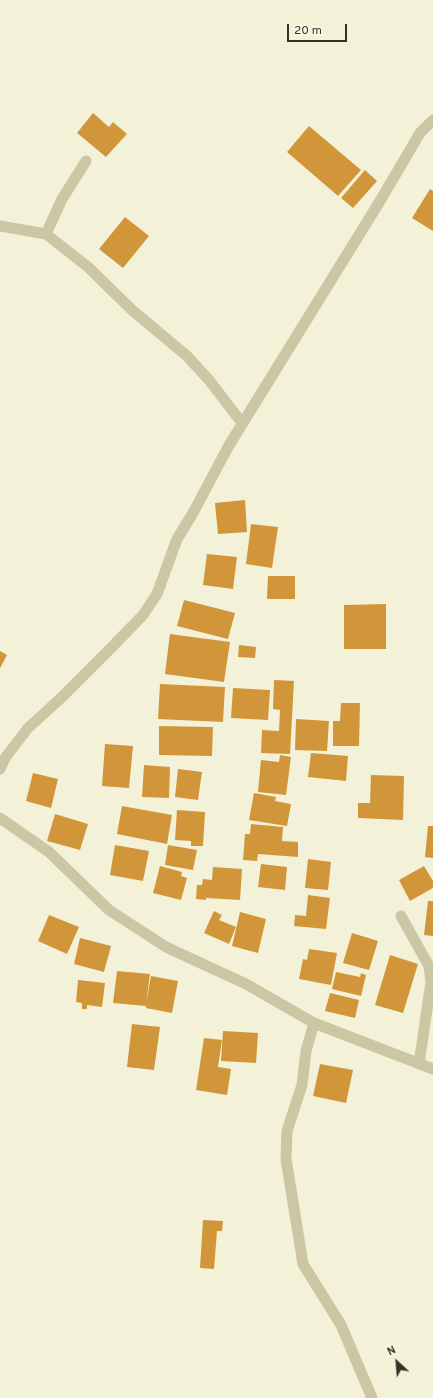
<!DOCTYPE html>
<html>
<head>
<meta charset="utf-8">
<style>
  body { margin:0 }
  #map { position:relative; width:433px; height:1398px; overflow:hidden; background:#f4f1d9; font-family:Overpass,sans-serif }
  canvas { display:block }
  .north { position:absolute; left:377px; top:1342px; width:40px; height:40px; -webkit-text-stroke:3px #fbf9e6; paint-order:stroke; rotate:334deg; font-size:11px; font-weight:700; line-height:16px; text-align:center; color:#383226 }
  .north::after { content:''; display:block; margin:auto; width:14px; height:18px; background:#383226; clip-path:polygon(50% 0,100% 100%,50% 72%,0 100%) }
  .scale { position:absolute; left:287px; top:24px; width:60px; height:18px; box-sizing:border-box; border:2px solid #383226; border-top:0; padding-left:5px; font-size:12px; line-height:14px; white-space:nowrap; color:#383226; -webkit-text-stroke:3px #fbf9e6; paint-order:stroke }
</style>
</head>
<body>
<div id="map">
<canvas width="433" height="1398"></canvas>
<div class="north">N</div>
<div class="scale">20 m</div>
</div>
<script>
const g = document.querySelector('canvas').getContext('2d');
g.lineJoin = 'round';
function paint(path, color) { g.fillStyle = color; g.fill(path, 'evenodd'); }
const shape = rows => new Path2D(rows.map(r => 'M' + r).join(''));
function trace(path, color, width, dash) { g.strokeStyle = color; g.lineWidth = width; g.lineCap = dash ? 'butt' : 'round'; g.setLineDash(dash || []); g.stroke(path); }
paint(shape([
  [93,113,109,127,113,122,127,134,106,157,77,133],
  [309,126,361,170,338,196,287,152],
  [365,170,377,181,353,208,341,198],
  [430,189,433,191,433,231,412,218],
  [125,217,149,236,123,268,99,249],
  [245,500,247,532,218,534,215,503],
  [251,524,278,527,272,568,246,564],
  [207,554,237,557,233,589,203,585],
  [268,576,295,576,295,599,267,599],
  [184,600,235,613,228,639,177,626],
  [386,604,386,649,344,649,344,605],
  [170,634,230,642,224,682,165,674],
  [239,645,256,647,255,658,238,657],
  [0,651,7,655,0,668],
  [274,680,294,681,290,754,261,753,262,730,279,731,280,710,273,709],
  [160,684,225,687,223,722,158,719],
  [233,688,270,690,268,720,231,718],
  [341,703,360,703,359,746,333,746,333,721,340,721],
  [296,719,329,721,327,751,295,750],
  [159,726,213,727,212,756,159,755],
  [105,744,133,746,129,788,102,786],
  [311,753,348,756,346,781,308,777],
  [280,755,291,757,286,795,258,792,261,760,279,762],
  [144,765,170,767,169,798,142,797],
  [178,769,202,772,198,800,175,797],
  [33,773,58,779,51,808,26,801],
  [371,775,404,776,403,820,358,818,358,803,370,803],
  [254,793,276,797,275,801,291,804,287,826,249,820],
  [122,806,172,815,167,844,117,834],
  [177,810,205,812,203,846,191,846,191,841,175,840],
  [55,814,88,824,80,850,47,841],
  [251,824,283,827,282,841,298,842,298,857,258,854,257,861,243,860,245,834,250,834],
  [428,826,433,826,433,858,425,857],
  [115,845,149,851,143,881,110,875],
  [168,845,197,850,193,870,165,865],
  [308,859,331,862,328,890,305,888],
  [261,864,287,867,285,890,258,887],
  [160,866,182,872,181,876,187,878,181,900,153,893],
  [424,866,433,881,433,888,410,901,399,880],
  [213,867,242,869,240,900,206,898,206,900,196,899,197,885,202,885,203,879,212,880],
  [308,895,330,898,326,929,294,926,295,915,306,916],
  [428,901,433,901,433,936,424,935],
  [214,911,222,915,219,920,236,927,229,944,204,933],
  [240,912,266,919,258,953,232,946],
  [49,915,79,927,67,954,38,941],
  [352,933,378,941,369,970,343,963],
  [80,938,111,946,104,972,74,964],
  [309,949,337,953,331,985,299,979,303,959,307,960],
  [390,955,418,964,403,1013,375,1005],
  [117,971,150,974,146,1004,151,976,178,981,172,1013,146,1008,146,1006,113,1003],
  [336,972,360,977,361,973,366,975,361,996,332,989],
  [78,980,105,983,102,1007,87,1005,87,1009,82,1009,82,1003,76,1002],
  [330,993,359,1000,355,1018,325,1011],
  [132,1024,160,1027,154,1070,127,1067],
  [223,1031,258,1033,256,1063,221,1061],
  [204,1038,222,1040,218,1067,231,1069,227,1095,196,1090],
  [320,1064,353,1070,346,1103,313,1096],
  [203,1220,223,1221,222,1231,217,1231,214,1269,200,1268]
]), '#d1963a');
trace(shape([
  [86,161,62,199,46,234,88,267,132,310,187,356,209,380,242,423],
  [0,226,46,234],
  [0,769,5,758,28,728,60,699,112,647,143,615,157,594,177,539,193,513,228,447,380,201,420,133,433,120],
  [0,818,49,852,109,910,166,947,246,984,314,1023,433,1069],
  [401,916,429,966,431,982,419,1064],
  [314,1023,306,1051,302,1085,287,1131,286,1159,303,1264,341,1325,372,1398]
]), '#cdc6a4', 11);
</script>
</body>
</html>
